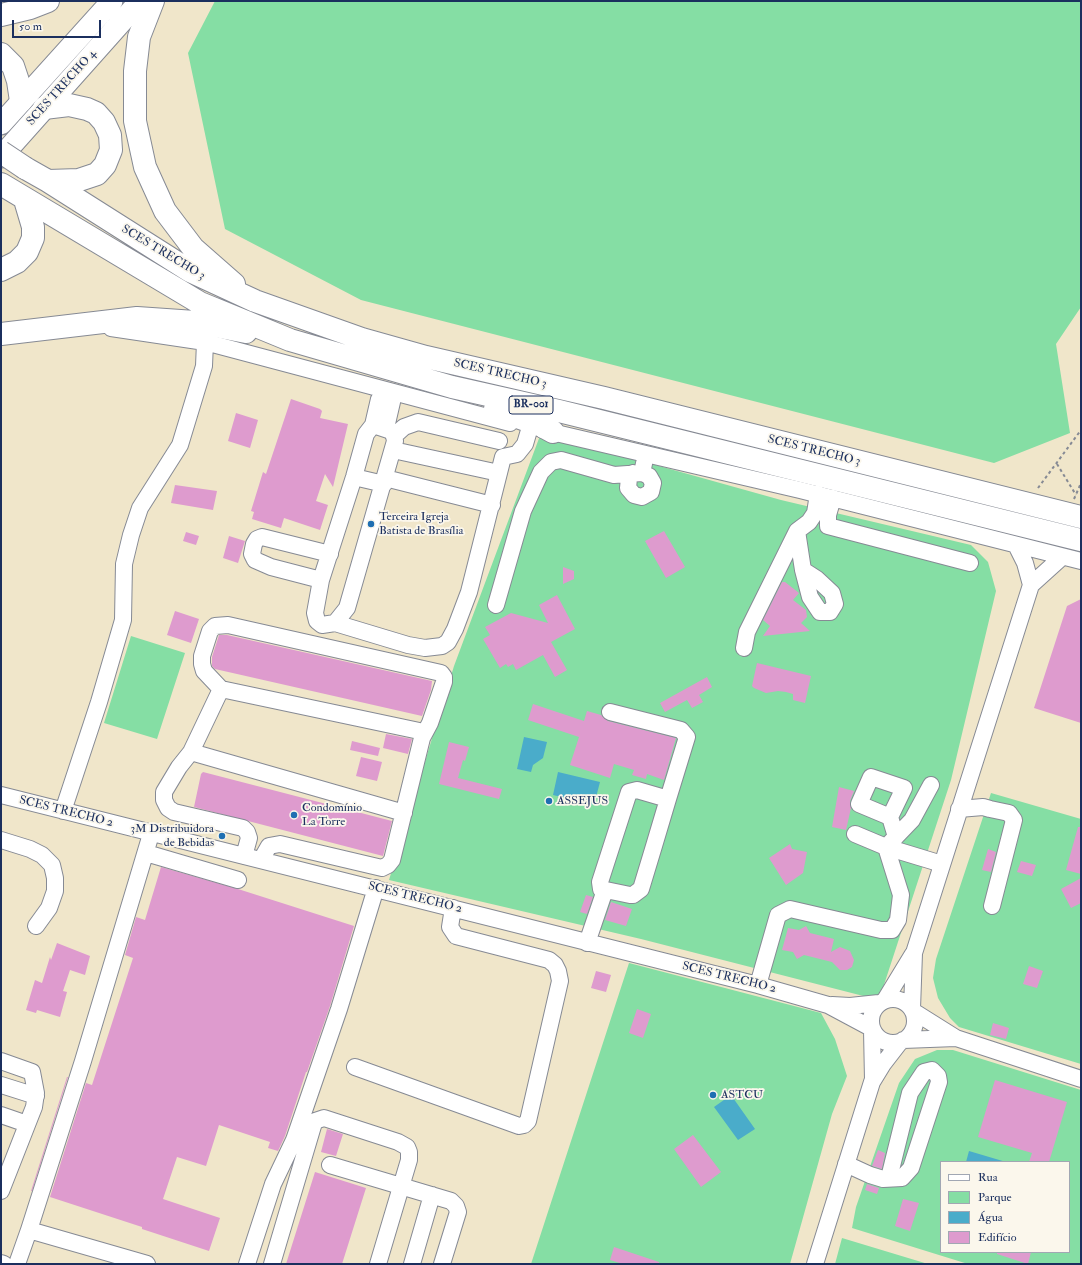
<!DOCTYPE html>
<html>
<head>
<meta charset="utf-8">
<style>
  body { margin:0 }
  #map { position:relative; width:1082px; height:1265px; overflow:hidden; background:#f0e6ca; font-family:"IM FELL Double Pica",serif }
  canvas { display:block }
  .frame { position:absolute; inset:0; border:2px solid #1b2f5e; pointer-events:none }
  .legend { position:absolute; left:940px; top:1161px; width:130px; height:92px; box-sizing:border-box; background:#fbf7ec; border:1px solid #a1a7b3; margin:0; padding:5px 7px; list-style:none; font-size:12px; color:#1b2f5e }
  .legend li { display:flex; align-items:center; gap:8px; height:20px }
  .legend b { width:20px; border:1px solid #a1a7b3 }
  .scale { position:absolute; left:12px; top:20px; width:89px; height:18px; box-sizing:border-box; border:2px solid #1b2f5e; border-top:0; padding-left:5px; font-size:12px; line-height:14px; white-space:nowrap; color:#1b2f5e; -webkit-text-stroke:3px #fbf7ec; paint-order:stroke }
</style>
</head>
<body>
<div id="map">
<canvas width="1082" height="1265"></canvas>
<div class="frame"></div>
<ul class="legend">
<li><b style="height:5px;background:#fff"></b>Rua</li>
<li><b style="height:11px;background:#85dea4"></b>Parque</li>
<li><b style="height:11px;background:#4aacca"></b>Água</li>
<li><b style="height:11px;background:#de9bce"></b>Edifício</li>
</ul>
<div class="scale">50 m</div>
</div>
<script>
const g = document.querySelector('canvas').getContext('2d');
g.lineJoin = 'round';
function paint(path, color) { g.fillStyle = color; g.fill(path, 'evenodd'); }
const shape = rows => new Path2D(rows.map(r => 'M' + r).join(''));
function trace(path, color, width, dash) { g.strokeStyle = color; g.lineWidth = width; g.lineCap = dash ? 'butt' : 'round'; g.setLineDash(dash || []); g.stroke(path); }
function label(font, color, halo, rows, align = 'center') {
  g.font = font + ' "IM FELL Double Pica",serif'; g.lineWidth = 3.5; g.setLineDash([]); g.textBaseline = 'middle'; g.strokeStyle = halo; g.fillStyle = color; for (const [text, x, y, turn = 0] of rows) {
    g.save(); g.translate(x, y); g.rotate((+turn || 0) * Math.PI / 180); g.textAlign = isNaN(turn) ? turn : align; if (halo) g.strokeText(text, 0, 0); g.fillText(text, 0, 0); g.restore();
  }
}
paint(shape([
  [215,1,1081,1,1081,307,1056,344,1070,433,994,463,361,300,225,229,188,53],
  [541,433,781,500,971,545,988,562,996,591,951,780,879,1000,641,939,389,880,454,666],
  [131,636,185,653,157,739,104,723],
  [991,793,1081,819,1081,1064,959,1027,950,1018,938,998,933,978,936,959],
  [629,963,821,1013,835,1039,847,1076,832,1114,790,1264,531,1264],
  [937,1050,953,1050,1081,1090,1081,1264,968,1264,852,1228,856,1207,899,1083,915,1059],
  [941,1162,1069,1162,1069,1252,941,1252],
  [842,1238,928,1264,835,1264]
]), '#85dea4');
paint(shape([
  [524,737,547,742,543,758,533,765,531,772,517,769],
  [558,772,600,782,594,805,553,795],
  [731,1095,755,1129,738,1140,714,1107],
  [969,1151,1006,1162,966,1162]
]), '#4aacca');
paint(shape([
  [291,399,320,409,322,411,320,418,348,424,333,487,325,474,316,501,328,505,320,530,284,518,281,528,252,519,254,512,251,511,263,472,266,474],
  [236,413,258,420,250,448,228,441],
  [175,485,217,491,213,510,171,503],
  [664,531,685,567,666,578,645,541],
  [186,532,199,536,196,545,183,541],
  [229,536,245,541,238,563,223,558],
  [563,567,574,571,574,579,563,584],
  [782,582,785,582,799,593,793,600,806,610,807,617,801,623,810,631,763,636,770,626,763,620],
  [557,595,575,629,551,642,567,670,555,677,543,655,516,670,513,664,508,667,506,664,500,668,483,639,490,635,485,627,511,613,548,623,539,605],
  [1081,599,1081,723,1034,708,1067,606],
  [175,611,199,619,191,643,167,635],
  [219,635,227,635,432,681,431,690,422,716,215,669,212,666,212,657],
  [757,663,811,676,805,703,793,700,793,694,786,692,778,691,766,693,754,688,752,686],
  [707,677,712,687,699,695,703,702,692,708,687,700,665,712,660,703],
  [533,704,584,721,587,711,601,715,608,721,676,738,664,780,647,774,646,779,632,775,634,770,614,764,610,778,570,765,579,737,528,720],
  [386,734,412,739,408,754,383,748],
  [352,741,380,748,378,756,350,750],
  [449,742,469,747,465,761,463,760,458,778,502,789,499,799,439,784],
  [361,757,382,762,377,781,356,776],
  [203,772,392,821,383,856,194,807,201,774],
  [839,787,854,791,850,801,851,808,846,830,832,827],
  [1078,827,1081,827,1081,874,1066,870],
  [790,844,792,849,807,852,803,873,786,885,769,858],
  [988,849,996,852,991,872,982,870],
  [1021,861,1036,865,1032,876,1017,872],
  [161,867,238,889,354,926,330,1006,307,1072,306,1072,285,1136,278,1151,268,1148,270,1142,219,1125,206,1166,177,1157,163,1199,220,1218,209,1251,142,1229,142,1227,50,1197,86,1083,92,1085,133,958,125,955,136,917,145,920],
  [1081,878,1081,903,1071,908,1061,889],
  [586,895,593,897,587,914,580,912],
  [611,902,632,909,626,926,605,920],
  [806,926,810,933,834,939,831,952,840,947,850,951,854,960,852,967,847,970,840,970,832,962,804,955,797,959,793,952,782,950,788,928,799,930],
  [57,943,90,956,85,975,70,970,63,991,67,992,60,1017,37,1010,36,1013,26,1010,35,980,42,983,50,957,51,960],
  [1029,966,1043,971,1037,988,1023,984],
  [596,971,611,975,606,992,591,988],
  [637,1009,651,1014,643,1038,629,1033],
  [993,1023,1009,1028,1006,1039,990,1035],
  [67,1077,68,1077,32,1191,31,1191],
  [995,1080,1067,1102,1049,1162,1029,1162,1032,1153,978,1137],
  [327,1129,343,1134,336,1156,321,1152],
  [693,1135,721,1172,701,1187,674,1149],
  [878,1150,885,1153,882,1169,872,1166],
  [315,1172,366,1188,342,1264,286,1264],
  [867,1184,879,1188,877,1194,865,1190],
  [903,1199,919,1203,910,1231,895,1226],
  [614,1247,659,1262,659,1264,623,1264,610,1260],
  [997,1252,1031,1252,1028,1264,997,1254]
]), '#de9bce');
const minor = shape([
  [111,328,205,342,510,423],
  [373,425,391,431,394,436,395,441,347,608,335,623,322,625,317,621,315,613,321,580,354,477,366,434,373,425],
  [373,425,379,399],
  [386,428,392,402],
  [543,430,800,490,1081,561],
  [394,436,404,427,418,422,499,441],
  [393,450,499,473],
  [633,473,629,478,628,488,634,495,642,497,651,492,653,483,649,476,642,473],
  [354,477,384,484],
  [385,478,492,505],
  [833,498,828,515,828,526,970,563],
  [797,531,803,570,810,597,820,612,830,612,835,604,832,593,817,579,803,570],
  [1016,545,1025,563,1031,585],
  [321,580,271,567,255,560,252,554,254,544,257,539,262,537,330,554],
  [496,605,523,511,541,472,551,462,561,460,614,475,642,473,646,454],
  [335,623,408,645,425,648,442,646,448,642,455,629,469,592,503,457,517,454,525,444,530,427],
  [744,648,747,632,797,531,809,522,815,513,818,494],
  [221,689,191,752,179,767,164,792,164,800,168,808,174,812,243,828,247,832,249,838,244,856],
  [610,712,681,730,687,737,668,799,654,846,641,889,633,895,630,895,601,889,600,882,629,792,637,790,668,799],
  [191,752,404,813],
  [1,795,758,985,828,1005,871,1028],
  [959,809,983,807,990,809,1009,813,1014,820,992,906],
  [63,811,99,702,123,620,124,564,131,535,140,508,180,445,204,366,205,342],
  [890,817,859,804,871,777,904,788,890,817,896,837],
  [855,834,886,847,942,864],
  [1,840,30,849,42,855,52,865,55,878,55,891,49,908,36,926],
  [146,853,238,880],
  [261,860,269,846,280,844,382,868,388,865,392,860,422,738,430,723,444,682,444,677,441,673,228,625,215,626,210,631,202,656,202,664,204,671,221,689,424,732],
  [587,943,605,890],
  [758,985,778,915,790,909,881,930,892,930,898,920,901,895,886,847,912,820,931,785],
  '871 1021a22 22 0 1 1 44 0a22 22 0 1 1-44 0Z',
  [885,1000,913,954],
  [832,1005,850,1006,879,1003],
  [912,1009,914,953,1031,585,1062,557],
  [913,1011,956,1038,1081,1079],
  [872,1030,873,1080],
  [903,1040,956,1038],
  [1,1061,32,1072,36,1093,34,1107,1,1191],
  [355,1067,519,1126,524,1125,528,1121,560,981,558,971,555,965,549,960,456,936,450,927,453,908],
  [1,1085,36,1096],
  [1,1115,27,1124],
  [846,1164,870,1175,883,1179,902,1178,911,1168,939,1082,938,1076,932,1070,924,1072,910,1093,889,1178],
  [330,1165,451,1201,456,1206,458,1212,442,1264],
  [29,1230,83,1061,151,834],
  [1,1263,4,1264],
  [17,1264,29,1230,147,1264],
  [247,1264,273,1184,294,1140,339,1009,376,888],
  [272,1264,313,1126,315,1121,324,1118,398,1142,407,1147,409,1152,409,1160,378,1264],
  [412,1264,432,1195],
  [815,1264,872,1082,883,1064,900,1042]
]);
const major = shape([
  [1,124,112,1],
  [1,157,140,1]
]);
const highway = shape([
  [153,1,139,37,135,71,135,121,145,167,165,211,193,248,234,284],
  [1,15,30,8,48,1],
  [1,54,13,66,18,81,21,101],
  [44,108,69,105,87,109,96,113,104,122,110,135,111,150,105,165,97,174,79,180,48,181],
  [25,168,48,181,190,271,255,301,362,339,426,357,604,398,1081,517],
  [1,184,200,303,290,340,452,387,559,411,1081,540],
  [1,270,17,262,27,252,33,238,33,227,25,200],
  [1,334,137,318,195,322,246,332],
  [495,409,542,426,553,432]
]);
trace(minor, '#868a94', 18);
trace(major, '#868a94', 23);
trace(highway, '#868a94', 24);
trace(shape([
  [1057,464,1076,495],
  [1038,488,1081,430],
  [1074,499,1081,483]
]), '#868a94', 2, [3, 3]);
trace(minor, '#fff', 16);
trace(major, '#fff', 21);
trace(highway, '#fff', 22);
const highwayBridge = shape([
  [1,152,25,168]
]);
trace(highwayBridge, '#868a94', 24, []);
trace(highwayBridge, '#fff', 22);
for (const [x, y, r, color] of [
  [371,524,4,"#1f6fb2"],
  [549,801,4,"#1f6fb2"],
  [294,815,4,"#1f6fb2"],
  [222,836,4,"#1f6fb2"],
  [713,1095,4,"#1f6fb2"]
]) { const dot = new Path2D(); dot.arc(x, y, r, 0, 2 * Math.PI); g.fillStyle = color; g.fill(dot); trace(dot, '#fbf7ec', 1.5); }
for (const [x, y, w] of [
  [531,405,44]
]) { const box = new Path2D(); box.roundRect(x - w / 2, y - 9, w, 18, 3); g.fillStyle = '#fbf7ec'; g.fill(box); trace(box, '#1b2f5e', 1); }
label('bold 11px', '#1b2f5e', null, [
  ["BR-001",531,405]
]);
label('12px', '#1b2f5e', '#fbf7ec', [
  ["SCES TRECHO 4",62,88,-48],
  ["SCES TRECHO 3",163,253,31],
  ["SCES TRECHO 3",500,374,13],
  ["SCES TRECHO 3",814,451,14],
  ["SCES TRECHO 2",66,812,14],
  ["SCES TRECHO 2",415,898,14],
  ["SCES TRECHO 2",729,978,14]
]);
label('12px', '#1b2f5e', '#fbf7ec', [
  ["Terceira Igreja",379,517],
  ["Batista de Brasília",379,531],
  ["ASSEJUS",557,801],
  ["Condomínio",302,808],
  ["La Torre",302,822],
  ["3M Distribuidora",214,829,"right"],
  ["de Bebidas",214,843,"right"],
  ["ASTCU",721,1095]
], 'left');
</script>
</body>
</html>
